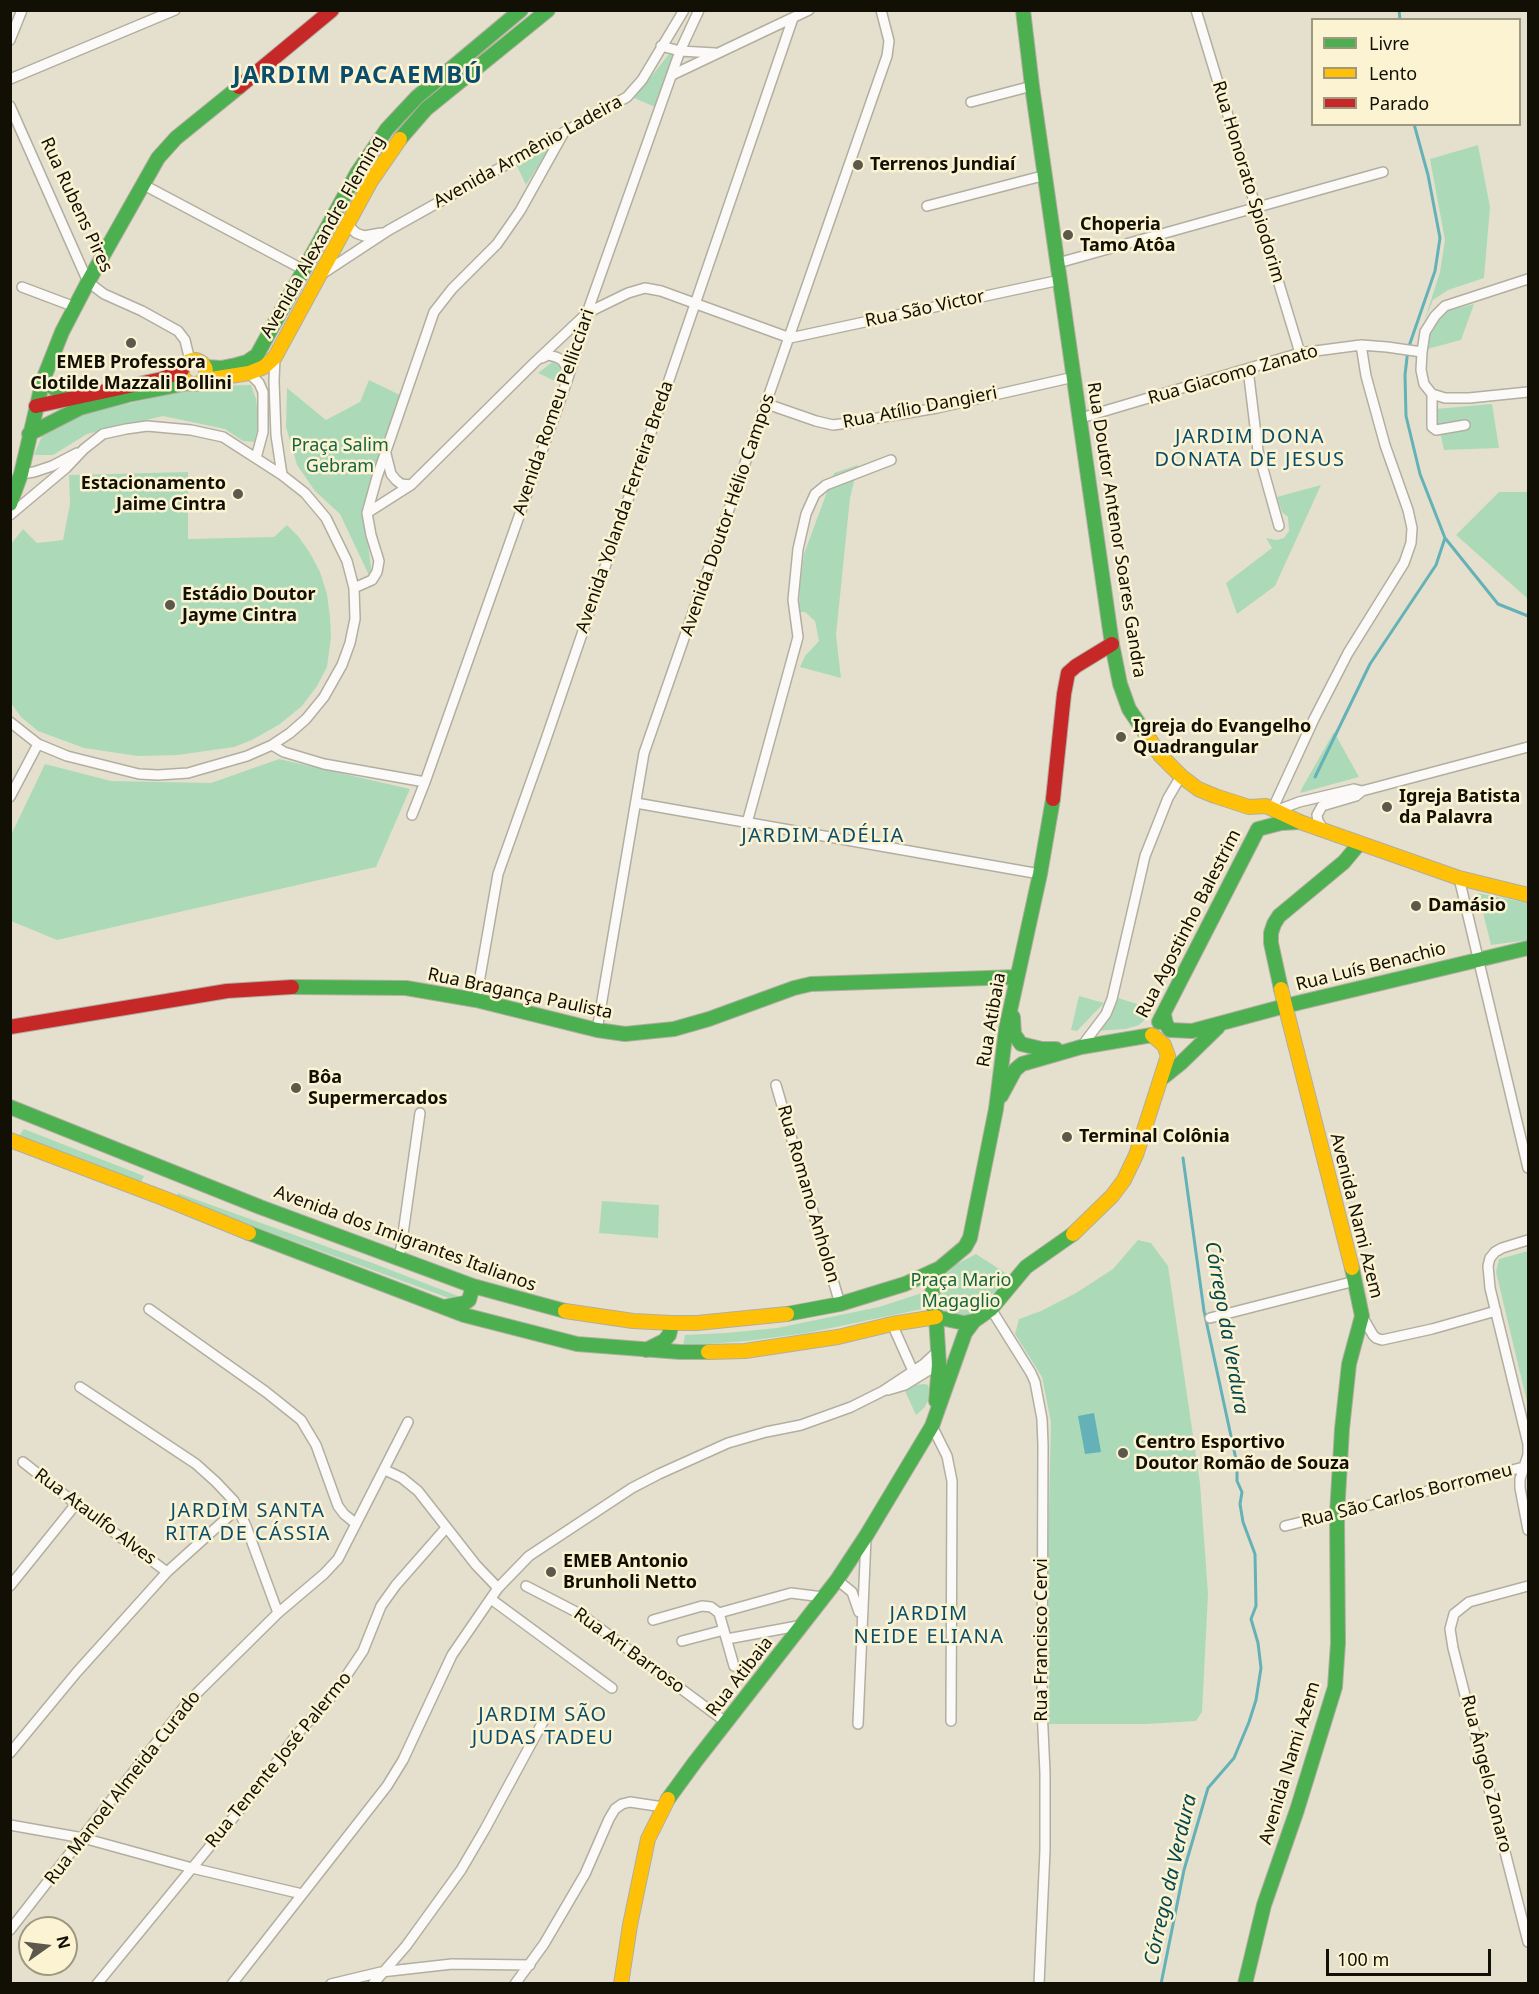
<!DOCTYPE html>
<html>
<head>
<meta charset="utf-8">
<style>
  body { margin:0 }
  #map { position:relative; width:1539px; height:1994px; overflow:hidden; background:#e5e0ce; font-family:"Noto Sans",sans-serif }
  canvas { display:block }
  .frame { position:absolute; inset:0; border:12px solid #120f05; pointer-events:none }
  .legend { position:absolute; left:1311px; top:18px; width:210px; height:108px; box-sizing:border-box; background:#fbf3d2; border:2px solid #9e9880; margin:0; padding:8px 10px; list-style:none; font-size:18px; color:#120f05 }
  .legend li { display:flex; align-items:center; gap:12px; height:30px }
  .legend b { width:30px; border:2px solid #9e9880 }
  .north { position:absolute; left:18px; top:1916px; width:60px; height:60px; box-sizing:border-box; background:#fbf3d2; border:2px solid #9e9880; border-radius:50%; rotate:76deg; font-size:16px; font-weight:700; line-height:24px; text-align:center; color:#120f05 }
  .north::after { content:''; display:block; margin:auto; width:21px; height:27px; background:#5c584b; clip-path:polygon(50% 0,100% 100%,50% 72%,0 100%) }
  .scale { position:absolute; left:1326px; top:1949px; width:165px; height:27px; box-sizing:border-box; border:3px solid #120f05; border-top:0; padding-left:8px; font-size:18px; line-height:21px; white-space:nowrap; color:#120f05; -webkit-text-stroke:4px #fbf3d2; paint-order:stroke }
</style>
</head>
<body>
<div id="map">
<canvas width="1539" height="1994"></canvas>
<div class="frame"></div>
<ul class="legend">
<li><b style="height:8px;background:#4caf50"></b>Livre</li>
<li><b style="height:8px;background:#ffc107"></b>Lento</li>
<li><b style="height:8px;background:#c62828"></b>Parado</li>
</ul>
<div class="north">N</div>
<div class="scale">100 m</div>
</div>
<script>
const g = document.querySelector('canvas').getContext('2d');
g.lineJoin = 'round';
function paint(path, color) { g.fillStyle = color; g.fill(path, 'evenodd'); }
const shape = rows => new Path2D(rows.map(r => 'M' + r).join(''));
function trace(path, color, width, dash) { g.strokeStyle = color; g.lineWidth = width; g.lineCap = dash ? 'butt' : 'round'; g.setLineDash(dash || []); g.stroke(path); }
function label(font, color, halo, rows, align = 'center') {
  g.font = font + ' "Noto Sans",sans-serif'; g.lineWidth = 5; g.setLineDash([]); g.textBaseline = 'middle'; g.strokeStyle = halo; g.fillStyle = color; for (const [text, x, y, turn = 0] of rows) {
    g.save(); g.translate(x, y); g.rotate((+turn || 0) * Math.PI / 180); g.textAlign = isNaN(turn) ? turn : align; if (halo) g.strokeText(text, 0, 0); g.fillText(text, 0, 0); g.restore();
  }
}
paint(shape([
  [673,49,676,50,660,109,634,98],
  [552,144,526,185,516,164],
  [1478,145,1490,207,1484,278,1448,290,1433,300,1424,322,1440,272,1445,240,1430,159],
  [1474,304,1461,340,1427,349,1428,338,1435,323,1447,311],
  [560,359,562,367,557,382,538,373,555,360],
  [369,380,400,395,364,514,372,575,369,575,367,571,340,514,315,491,297,465,286,427,287,388,326,420,360,402],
  [251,385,256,399,258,414,258,427,254,442,243,441,225,429,163,416,87,434,53,455,34,455,42,436,79,415,204,386],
  [1492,404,1499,448,1444,450,1435,409],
  [858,465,850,498,836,635,841,678,800,667,805,656,819,641,815,621,805,612,799,612,800,587,804,554,834,473],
  [188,472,188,539,274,537,287,525,298,536,310,553,320,572,327,594,330,617,331,637,327,667,317,686,302,706,280,724,252,740,234,747,178,755,138,756,84,748,38,731,21,717,11,703,11,544,23,529,37,543,63,540,70,504,69,475],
  [1321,485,1275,586,1237,614,1226,583,1272,548,1266,538,1277,540,1284,538,1289,531,1288,517,1282,512,1277,497],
  [1499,492,1528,492,1528,599,1456,535],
  [1334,732,1359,777,1300,793,1302,788],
  [279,759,410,789,376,867,57,940,11,921,11,835,45,764,111,781,211,783],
  [1478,893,1528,903,1528,940,1491,945],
  [1079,996,1104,1003,1077,1031,1071,1030],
  [1118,998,1153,1009,1152,1013,1139,1025,1126,1029,1095,1031,1105,1020],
  [24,1129,144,1176,141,1182,19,1136],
  [178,1193,375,1264,458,1296,457,1301,176,1198],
  [602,1201,659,1205,658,1238,599,1233],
  [1138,1240,1151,1243,1168,1266,1200,1483,1208,1594,1202,1712,1196,1721,1147,1724,1049,1724,1048,1550,1051,1422,1042,1377,1015,1334,1019,1319,1041,1311,1076,1293,1113,1269],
  [1528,1251,1528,1406,1496,1272,1499,1259],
  [976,1254,1007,1274,997,1290,983,1300,970,1318,949,1316,937,1301,935,1291,942,1278,957,1264],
  [922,1293,927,1308,807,1333,747,1341,683,1346,685,1335,726,1333,777,1328,879,1307],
  [925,1384,928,1385,929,1388,928,1401,924,1408,916,1415,905,1391,914,1385]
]), '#acdab9');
paint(shape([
  [1094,1413,1101,1452,1085,1454,1078,1416]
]), '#64b2b7');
trace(shape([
  [1399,10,1400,20],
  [1445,538,1498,604,1528,616],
  [1315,777,1370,664,1436,565,1445,538,1420,474,1406,416,1405,375,1408,349,1435,271,1440,238,1428,175,1414,124],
  [1161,1984,1184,1870,1208,1788,1234,1758,1249,1722,1256,1700,1261,1668,1258,1643,1251,1619,1256,1606,1255,1554,1243,1522,1240,1504,1242,1492,1237,1481,1237,1464,1204,1311,1183,1158]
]), '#64b2b7', 3);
const street = shape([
  [1196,10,1300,353],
  [10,40,22,10],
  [661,46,680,51,715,53],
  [672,75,809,10],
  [10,79,175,10],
  [971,102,1032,86],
  [10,106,88,282,104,294,142,311,178,331,185,340,190,361],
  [142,184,304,270],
  [927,206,1046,175],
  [347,224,356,233,364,236,381,233],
  [1058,263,1383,172],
  [322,274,389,230,627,97,642,80,684,10],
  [1528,279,1445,306,1435,316,1425,332,1422,352,1421,370,1424,384,1432,394,1445,398,1469,398,1528,392],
  [22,287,75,307],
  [275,357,274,381,276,435,282,475],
  [542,358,548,355,556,357,562,360,570,372],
  [1248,369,1258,451,1279,526],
  [249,373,259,383,263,392,263,432,256,458],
  [1432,394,1432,427,1436,430,1465,425],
  [767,404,816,421,833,425,848,423,937,408,1074,377],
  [1081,418,1300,353,1361,345,1387,347,1422,352],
  [386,454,391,474,396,480,401,484,411,485],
  [21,474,34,472,52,466,77,453],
  [367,513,411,485,534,363,587,313,628,293,645,288,661,291,790,338,1060,280],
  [10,515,66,468,84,449,103,434,126,429,147,426,191,430,223,437,282,475,305,493,326,518,347,561,354,588,355,619,350,643,342,665,324,697,306,719,290,733,272,745,247,756,188,773,158,775,139,774,67,756,38,744,10,722],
  [354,588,372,580,377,572,379,561,371,535,367,513,377,477,434,312,452,289,497,244,520,211,564,132],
  [272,745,284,752,324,764,425,782],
  [10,797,38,744],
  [636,803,1040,874],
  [1273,808,1314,719,1348,653,1404,563,1411,543,1412,528,1408,510,1385,445,1366,376,1361,345],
  [1278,810,1299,802,1354,789,1362,791],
  [412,815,425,782,568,378,587,313,680,51,699,10],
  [747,823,798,637,793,600,798,549,806,514,815,494,826,485,891,460],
  [1324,830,1318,821,1317,815,1322,806,1356,796,1362,791,1528,747],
  [1459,878,1528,1168],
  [476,1000,498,874,545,742,793,18],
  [597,1030,644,753,887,56,889,41,881,10],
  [1081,1047,1106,1014,1112,999,1145,856,1168,798,1181,776],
  [776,1085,840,1304],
  [1528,1240,1502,1248,1495,1252,1490,1258,1488,1266,1490,1288,1528,1444,1528,1455,1520,1479,1520,1488,1528,1530],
  [398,1258,401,1248,420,1113],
  [149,1309,266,1392,301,1420,316,1445,338,1506,344,1514,355,1523],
  [991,1309,1031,1373,1035,1382,1042,1419,1043,1445,1042,1708,1045,1773,1045,1850,1039,1984],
  [1362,1316,1373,1335,1376,1338,1382,1340,1432,1329,1496,1311],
  [1210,1318,1355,1281],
  [892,1324,913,1371],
  [80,1387,196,1464,216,1482,234,1501,246,1526,278,1613],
  [888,1390,905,1385,939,1364],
  [932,1426,947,1456,952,1481,951,1721],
  [23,1462,76,1504,167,1572],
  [385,1470,402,1478,418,1491,476,1565,498,1588],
  [1285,1526,1528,1466],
  [837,1580,852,1592,859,1612],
  [10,1586,76,1504],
  [526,1586,582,1615,727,1723],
  [1528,1586,1469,1602,1454,1614,1450,1629,1453,1648,1528,1942],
  [491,1599,612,1688],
  [719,1613,734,1666],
  [653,1620,702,1606,711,1607,719,1613,791,1593,823,1597],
  [727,1639,803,1625],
  [682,1641,724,1630],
  [858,1724,866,1538],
  [10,1753,77,1672,167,1572,238,1508],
  [10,1825,83,1838,192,1868,302,1894],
  [10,1930,188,1702,278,1613,324,1574,338,1559,408,1422],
  [97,1984,261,1784,297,1734,334,1694,363,1651,381,1606,396,1585,446,1528],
  [232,1984,387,1786,403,1760,452,1655,498,1588,529,1556,632,1488,659,1474,728,1443,766,1432,801,1425,851,1407,883,1391,924,1364,939,1350],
  [331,1984,381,1972,452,1964,530,1965],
  [373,1984,406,1946,461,1870,485,1829,545,1718],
  [515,1984,544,1944,585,1874,609,1819,615,1809,622,1804,630,1802,663,1807]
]);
const fast = shape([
  [1023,10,1032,86,1112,644,1120,684,1129,709,1150,740],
  [400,139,426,109,548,10],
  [206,367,221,368,236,365,247,362,257,355,357,173,387,129,417,97,521,10],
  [43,380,58,391,76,397],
  [29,434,80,408,128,395,189,383],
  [10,504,21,474,43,380,62,332,88,282,158,158,176,138,239,87],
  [1258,829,1281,823,1300,822],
  [292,987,406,988,476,1000,597,1030,625,1034,674,1029,709,1019,794,988,811,984,1017,977],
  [1281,989,1271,943,1271,933,1274,924,1279,916,1344,862,1359,844],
  [1164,1015,1166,1024,1170,1030,1192,1031,1285,1006,1528,948],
  [1013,1017,1014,1034,1021,1044,1042,1049,1056,1049],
  [1159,1022,1258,829],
  [1161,1079,1181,1063,1218,1027],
  [1001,1096,1015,1070,1022,1064,1081,1047,1152,1035],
  [10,1107,260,1207,473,1286,565,1311],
  [249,1233,464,1315,577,1344,680,1352,708,1352],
  [444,1307,465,1303,469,1300,473,1286],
  [787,1314,840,1304,905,1284,940,1268],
  [936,1317,964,1323,974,1321],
  [646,1350,664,1341,669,1335,672,1323],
  [936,1401,939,1364,936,1317,932,1298,933,1283,940,1268,965,1247,970,1238,996,1109,1006,1029,1040,874,1053,799],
  [668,1799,695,1762,837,1580,866,1536,932,1426,965,1333,974,1321,991,1309,1026,1267,1073,1234],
  [1245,1984,1264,1905,1297,1810,1335,1687,1338,1643,1337,1514,1342,1429,1349,1364,1362,1316,1352,1268]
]);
const slow = shape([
  '182 372a12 12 0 1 1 24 0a12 12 0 1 1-24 0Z',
  [205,378,211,379,249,373,264,367,275,357,371,181,400,139],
  [1150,740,1160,755,1181,776,1198,789,1215,796,1249,807,1266,806,1300,822,1459,878,1528,895],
  [1281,989,1352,1268],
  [10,1140,163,1198,249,1233],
  [1073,1234,1112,1196,1124,1180,1136,1155,1168,1056,1164,1045,1152,1035],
  [565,1311,633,1321,672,1323,697,1323,787,1314],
  [708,1352,745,1351,838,1337,892,1324,936,1317],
  [621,1984,630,1925,648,1839,668,1799]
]);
const jam = shape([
  [239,87,332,10],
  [36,406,162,379,182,370],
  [1053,799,1064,694,1068,673,1076,666,1112,644],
  [10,1027,227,991,292,987]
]);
trace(street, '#b2aea0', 12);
trace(fast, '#b2aea0', 16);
trace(slow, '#b2aea0', 16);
trace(jam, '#b2aea0', 16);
trace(street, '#fbfaf8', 9);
trace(fast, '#4caf50', 14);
trace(slow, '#ffc107', 14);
trace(jam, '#c62828', 14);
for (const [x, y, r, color] of [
  [858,165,6,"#5c584b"],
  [1068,235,6,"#5c584b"],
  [131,343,6,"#5c584b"],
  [238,494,6,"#5c584b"],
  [170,605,6,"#5c584b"],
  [1121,737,6,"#5c584b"],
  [1387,807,6,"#5c584b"],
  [1416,906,6,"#5c584b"],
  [296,1088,6,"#5c584b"],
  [1067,1137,6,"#5c584b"],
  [1123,1453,6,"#5c584b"],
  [551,1572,6,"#5c584b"]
]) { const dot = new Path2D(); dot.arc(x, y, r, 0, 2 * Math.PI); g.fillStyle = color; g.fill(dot); trace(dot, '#fbf3d2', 2); }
label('18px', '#120f05', '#fbf3d2', [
  ["Avenida Armênio Ladeira",528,152,-29],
  ["Rua Honorato Spiodorim",1248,182,73],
  ["Rua Rubens Pires",76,205,65],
  ["Avenida Alexandre Fleming",323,237,-60],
  ["Rua São Victor",925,309,-12],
  ["Rua Giacomo Zanato",1233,375,-16],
  ["Rua Atílio Dangieri",920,408,-11],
  ["Avenida Romeu Pellicciari",554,412,-71],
  ["Avenida Yolanda Ferreira Breda",625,507,-71],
  ["Avenida Doutor Hélio Campos",728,515,-71],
  ["Rua Doutor Antenor Soares Gandra",1116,530,81],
  ["Rua Agostinho Balestrim",1189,924,-63],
  ["Rua Luís Benachio",1371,967,-14],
  ["Rua Bragança Paulista",520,994,12],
  ["Rua Atibaia",992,1020,-80],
  ["Rua Romano Anholon",808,1194,74],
  ["Avenida Nami Azem",1356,1216,76],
  ["Avenida dos Imigrantes Italianos",405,1239,20],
  ["Rua São Carlos Borromeu",1407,1496,-14],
  ["Rua Ataulfo Alves",95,1517,37],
  ["Rua Francisco Cervi",1042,1640,-90],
  ["Rua Ari Barroso",629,1651,36],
  ["Rua Atibaia",740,1677,-52],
  ["Rua Tenente José Palermo",279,1760,-51],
  ["Avenida Nami Azem",1290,1763,-73],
  ["Rua Ângelo Zonaro",1486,1774,76],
  ["Rua Manoel Almeida Curado",123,1788,-52]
]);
label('bold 18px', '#120f05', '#fbf3d2', [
  ["Terrenos Jundiaí",870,165],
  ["Choperia",1080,225],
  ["Tamo Atôa",1080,246],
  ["EMEB Professora",131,363,"center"],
  ["Clotilde Mazzali Bollini",131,384,"center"],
  ["Estacionamento",226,484,"right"],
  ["Jaime Cintra",226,505,"right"],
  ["Estádio Doutor",182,595],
  ["Jayme Cintra",182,616],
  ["Igreja do Evangelho",1133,727],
  ["Quadrangular",1133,748],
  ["Igreja Batista",1399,797],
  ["da Palavra",1399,818],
  ["Damásio",1428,906],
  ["Bôa",308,1078],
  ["Supermercados",308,1099],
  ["Terminal Colônia",1079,1137],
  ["Centro Esportivo",1135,1443],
  ["Doutor Romão de Souza",1135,1464],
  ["EMEB Antonio",563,1562],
  ["Brunholi Netto",563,1583]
], 'left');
label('18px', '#156443', '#fbf3d2', [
  ["Praça Salim",340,446],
  ["Gebram",340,467],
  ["Praça Mario",961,1281],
  ["Magaglio",961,1302]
]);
g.letterSpacing = '1.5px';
label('20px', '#0a4c6b', '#fbf3d2', [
  ["JARDIM DONA",1250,437],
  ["DONATA DE JESUS",1250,460],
  ["JARDIM ADÉLIA",823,836],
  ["JARDIM SANTA",248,1511],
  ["RITA DE CÁSSIA",248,1534],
  ["JARDIM",929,1614],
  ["NEIDE ELIANA",929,1637],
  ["JARDIM SÃO",543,1715],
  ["JUDAS TADEU",543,1738]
]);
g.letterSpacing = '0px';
label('italic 20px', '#03474f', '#fbf3d2', [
  ["Córrego da Verdura",1226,1328,80],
  ["Córrego da Verdura",1171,1880,-77]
]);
g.letterSpacing = '1.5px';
label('bold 24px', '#0a4c6b', '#fbf3d2', [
  ["JARDIM PACAEMBÚ",358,76]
]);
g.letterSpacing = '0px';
</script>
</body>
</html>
